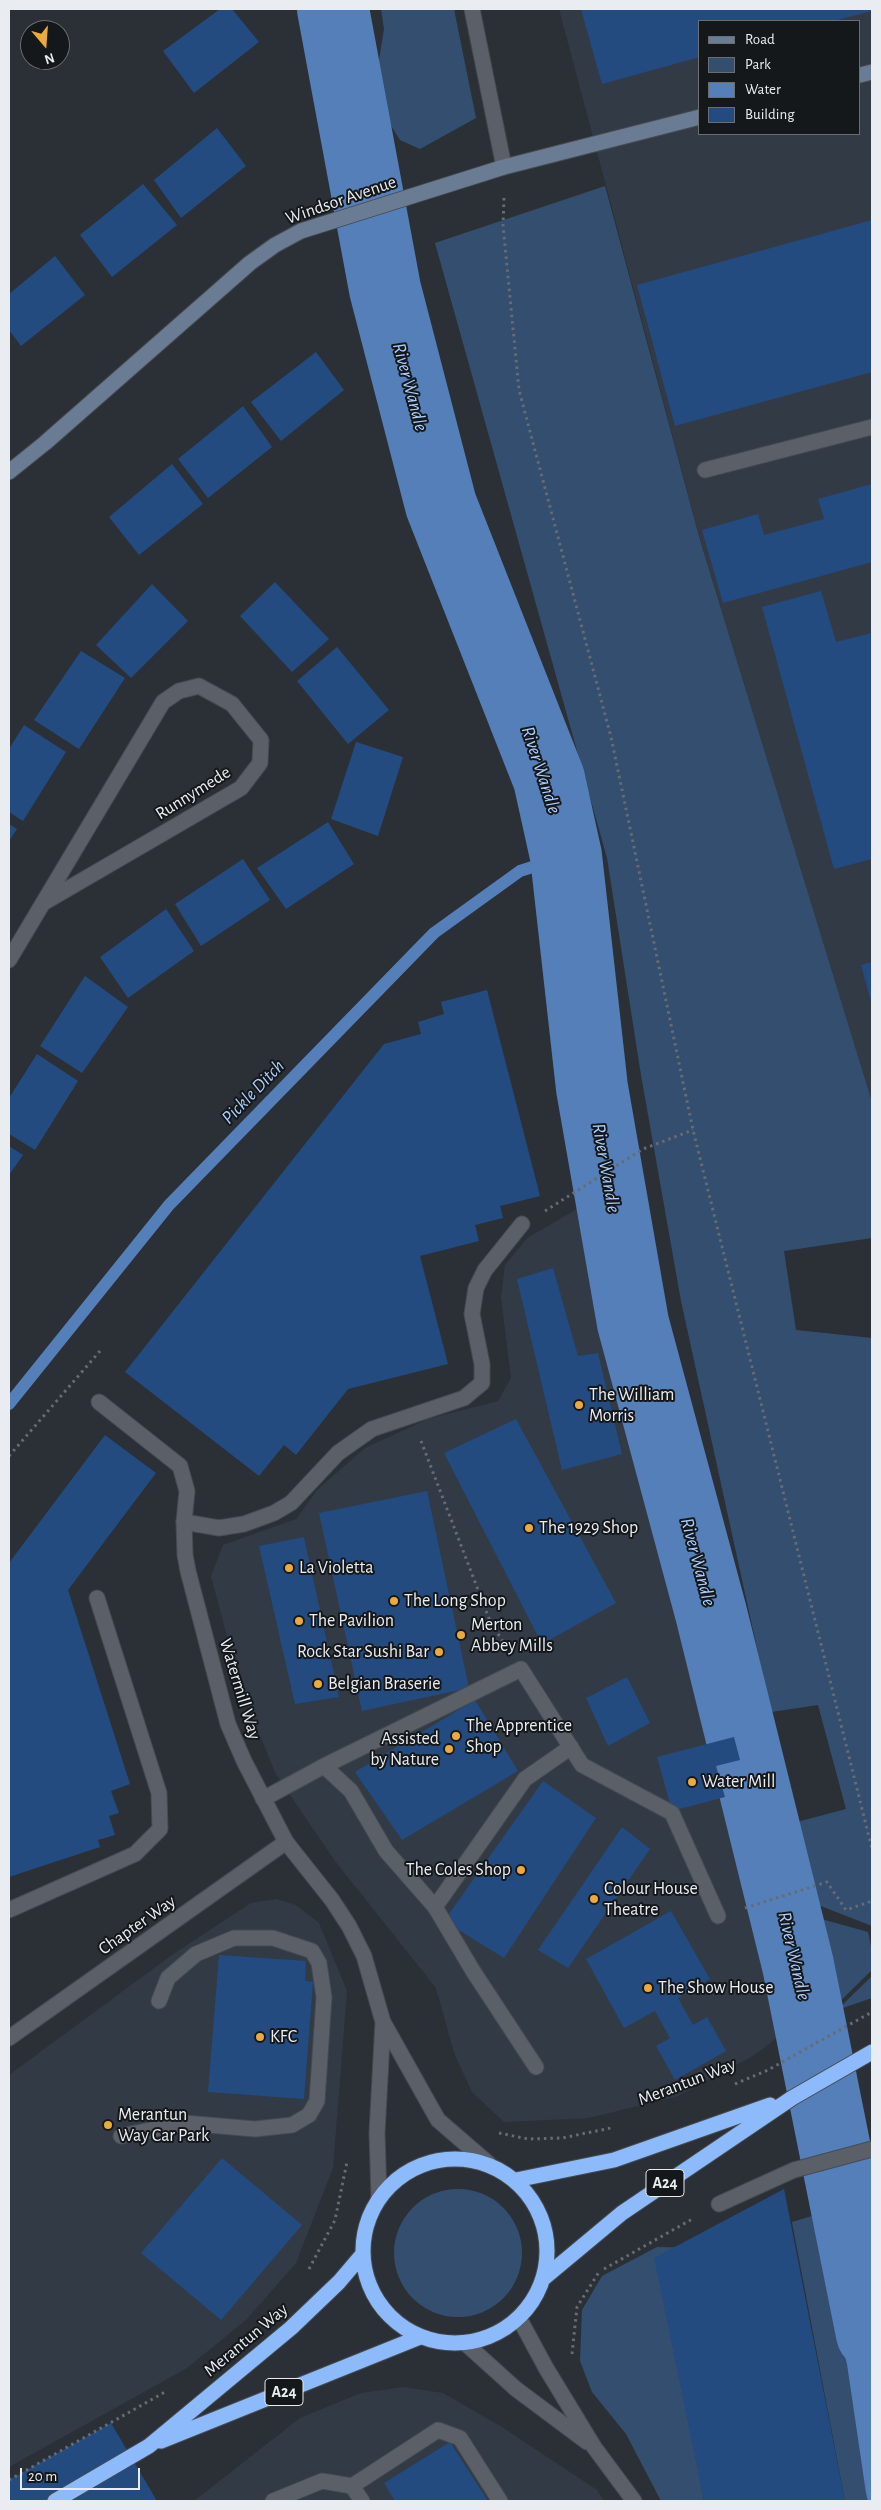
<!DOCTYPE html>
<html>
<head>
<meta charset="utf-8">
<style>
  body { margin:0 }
  #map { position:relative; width:881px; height:2510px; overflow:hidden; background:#2b3037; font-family:"Alegreya Sans",sans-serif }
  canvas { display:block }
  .frame { position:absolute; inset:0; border:10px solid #e9ecf1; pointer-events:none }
  .legend { position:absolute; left:698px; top:20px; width:162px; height:115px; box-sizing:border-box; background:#15181b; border:1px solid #6a6d71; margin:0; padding:6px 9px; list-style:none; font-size:15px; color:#e9ecf1 }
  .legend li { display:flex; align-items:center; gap:10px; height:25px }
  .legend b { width:25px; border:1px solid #6a6d71 }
  .north { position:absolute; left:20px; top:20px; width:50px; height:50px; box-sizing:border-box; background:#15181b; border:1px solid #6a6d71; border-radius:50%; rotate:162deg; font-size:14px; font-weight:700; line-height:20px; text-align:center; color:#e9ecf1 }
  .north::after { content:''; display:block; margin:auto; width:18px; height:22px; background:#ebaa39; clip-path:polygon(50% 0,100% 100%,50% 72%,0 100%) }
  .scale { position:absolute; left:20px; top:2468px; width:120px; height:22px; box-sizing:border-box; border:2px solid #e9ecf1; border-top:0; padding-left:6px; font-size:15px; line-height:18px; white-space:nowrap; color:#e9ecf1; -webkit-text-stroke:4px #15181b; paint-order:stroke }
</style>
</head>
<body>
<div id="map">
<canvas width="881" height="2510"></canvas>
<div class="frame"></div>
<ul class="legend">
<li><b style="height:6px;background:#6a7b94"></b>Road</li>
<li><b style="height:14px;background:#344e70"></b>Park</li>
<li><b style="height:14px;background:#557fb8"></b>Water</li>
<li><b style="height:14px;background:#234b80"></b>Building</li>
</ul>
<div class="north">N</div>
<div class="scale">20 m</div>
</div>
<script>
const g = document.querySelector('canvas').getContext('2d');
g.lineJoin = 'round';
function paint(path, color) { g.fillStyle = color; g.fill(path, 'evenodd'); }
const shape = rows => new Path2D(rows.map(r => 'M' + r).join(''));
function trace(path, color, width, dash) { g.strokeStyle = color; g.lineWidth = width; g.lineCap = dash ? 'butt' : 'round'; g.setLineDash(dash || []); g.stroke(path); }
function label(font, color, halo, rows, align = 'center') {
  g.font = font + ' "Alegreya Sans",sans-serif'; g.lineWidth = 4; g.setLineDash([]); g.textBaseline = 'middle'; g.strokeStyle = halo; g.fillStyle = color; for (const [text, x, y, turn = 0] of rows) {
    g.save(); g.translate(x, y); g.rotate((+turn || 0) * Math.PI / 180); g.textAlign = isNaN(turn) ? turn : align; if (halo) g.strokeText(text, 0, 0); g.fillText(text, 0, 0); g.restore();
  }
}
paint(shape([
  [559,9,872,9,872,1102,700,539],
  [700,21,860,21,860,134,700,134],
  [579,1208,799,2021,753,2056,678,2096,589,2118,504,2122,472,2092,454,2053,436,1988,335,1861,276,1774,242,1693,211,1576,223,1545,296,1519,318,1489,365,1448,428,1419,498,1401,511,1378,501,1297,505,1265,527,1238],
  [276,1899,296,1905,319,1923,347,1991,333,2168,296,2263,247,2319,187,2368,9,2467,9,2075,172,1955,251,1903],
  [404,2387,443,2393,502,2427,597,2490,604,2501,194,2501,300,2418,361,2393]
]), '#323a46');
paint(shape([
  [381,9,454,9,476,118,420,149,400,140,385,116,375,85,384,29],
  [605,186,700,540,872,1102,872,1238,784,1251,796,1330,872,1338,872,1926,813,1903,793,1823,846,1809,818,1705,771,1712,681,1301,641,1075,607,858,435,243],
  [807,1915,868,1932,872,1951,872,1970,827,2014],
  [872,1976,872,1998,837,2010],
  '394 2253a64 64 0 1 1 128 0a64 64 0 1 1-128 0Z',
  [872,2198,872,2501,845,2501,792,2222],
  [657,2247,702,2248,662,2282,704,2501,661,2501,626,2434,592,2392,580,2361,582,2310,602,2276]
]), '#344e70');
paint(shape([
  [867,2200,872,2224,872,2501,868,2501,866,2493,847,2364,825,2276,828,2231,824,2213]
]), '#557fb8');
trace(shape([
  [9,1404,169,1205,434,933,520,871,566,856]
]), '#557fb8', 12);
trace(shape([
  [333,9,385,289,441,505,549,779,566,856,592,1088,633,1323,711,1613,798,1965,872,2334]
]), '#557fb8', 72);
paint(shape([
  [220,9,232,9,259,42,194,93,163,51],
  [581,9,872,9,872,11,833,21,700,21,700,57,602,84],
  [217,128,246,166,181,218,154,180],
  [143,184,177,225,112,277,80,235],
  [872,220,872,372,675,426,637,285],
  [55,256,85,295,21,346,9,330,9,294],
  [316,352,344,390,281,441,251,402],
  [243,406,272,447,208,498,178,459],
  [172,464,203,504,139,555,109,517],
  [872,484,872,562,723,603,702,530,758,514,764,535,824,519,818,499],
  [275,582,329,639,292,672,240,616],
  [152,584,188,621,131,678,96,645],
  [821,591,836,642,872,633,872,859,834,869,762,607],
  [337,647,389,710,348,744,297,681],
  [81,651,125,678,79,749,34,720],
  [24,725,66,752,23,821,9,812,9,749],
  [356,742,403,757,378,836,331,819],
  [328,822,354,864,286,909,257,868],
  [9,824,17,829,9,841],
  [243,859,270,900,201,946,175,904],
  [166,909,194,951,128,998,100,957],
  [872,962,872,1005,861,965],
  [85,976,128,1007,82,1073,40,1046],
  [487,990,540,1196,500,1206,503,1218,475,1225,479,1241,420,1256,448,1364,348,1389,296,1455,284,1445,259,1476,125,1372,384,1044,421,1034,418,1022,444,1014,441,1002],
  [37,1054,78,1081,35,1150,9,1134,9,1098],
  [9,1146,23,1155,9,1175],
  [553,1268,578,1356,598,1353,622,1454,562,1470,517,1279],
  [516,1419,616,1603,542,1644,444,1453],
  [105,1435,156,1473,68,1590,130,1784,111,1791,119,1813,109,1816,115,1835,98,1840,100,1847,9,1877,9,1563],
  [427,1491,469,1688,362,1711,319,1513],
  [304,1537,339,1697,295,1704,259,1546],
  [627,1677,650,1723,608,1746,586,1698],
  [475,1700,518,1771,402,1840,355,1772],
  [734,1737,740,1760,716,1766,725,1797,672,1811,657,1757],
  [543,1781,596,1818,504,1958,444,1921],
  [622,1827,650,1849,568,1968,538,1950],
  [671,1911,710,1979,678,1998,693,2025,707,2017,726,2051,675,2080,656,2046,670,2038,655,2011,624,2028,586,1959],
  [219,1955,306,1961,305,1981,313,1982,304,2099,208,2092],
  [222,2158,302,2225,221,2320,141,2253],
  [784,2189,845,2501,704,2501,654,2258],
  [111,2423,157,2501,9,2501,9,2480],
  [450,2442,488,2501,395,2501,384,2483]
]), '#234b80');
const lane = shape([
  [472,9,504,167],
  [705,470,872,427],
  [99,1402,180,1466,187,1491,184,1522,219,1528,244,1524,274,1513,291,1503,338,1453,372,1429,464,1398,482,1383,482,1364,472,1314,476,1288,485,1270,522,1224],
  [324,1766,351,1791,386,1851,435,1907,473,1971,536,2067],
  [263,1799,324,1766,521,1669,582,1765,672,1813,718,1916],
  [9,1910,135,1854,160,1829,159,1793,97,1598],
  [121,2136,185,2123,255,2129,292,2125,309,2115,317,2101,324,1997,319,1963,312,1951,273,1938,234,1938,196,1954,168,1978,159,2001],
  [519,2318,546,2368,594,2447,634,2501],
  [465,2343,516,2389,587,2442],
  [352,2486,438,2430,460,2438,500,2501],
  [273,2501,322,2481,352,2486,362,2501]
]);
const street = shape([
  [9,960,163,702,179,691,199,686,232,704,261,740,260,763,241,788,45,902],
  [184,1522,185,1555,188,1571,228,1724,244,1761,286,1842,332,1900,349,1926,364,1956,383,2022,438,2120,489,2164],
  [435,1907,525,1779,571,1747],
  [9,2038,286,1842],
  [379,2197,377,2133,383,2022],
  [719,2204,794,2170,872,2149]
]);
const secondary = shape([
  [860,75,872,72],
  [9,472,45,443,250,263,275,245,301,231,504,167,700,117]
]);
const highway = shape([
  '363 2251a92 92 0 1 1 184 0a92 92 0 1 1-184 0Z',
  [516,2180,614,2160,770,2105],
  [544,2278,622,2213,792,2098,872,2052],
  [161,2441,420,2337],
  [55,2501,149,2446,291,2328,339,2282,362,2255]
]);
trace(lane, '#464b51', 17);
trace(street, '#464b51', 17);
trace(secondary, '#464b51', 17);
trace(highway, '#464b51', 17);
trace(shape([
  [504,198,503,225,519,390,611,737,693,1130,872,1849],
  [545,1211,643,1149,693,1130],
  [421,1441,490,1621,505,1645],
  [9,1456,100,1351],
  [745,1908,827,1882,846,1910,872,1901],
  [735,2084,768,2070,872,2012],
  [499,2133,528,2139,562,2138,611,2128],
  [309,2269,335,2220,347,2162],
  [604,2269,694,2218],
  [572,2354,577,2307,599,2272],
  [9,2480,165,2392]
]), '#676b72', 3, [2.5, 4]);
trace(lane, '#5b6068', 15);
trace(street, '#5b6068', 15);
trace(secondary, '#6a7b94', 15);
trace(highway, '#8cbafa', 15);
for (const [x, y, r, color] of [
  [579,1405,5,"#ebaa39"],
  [529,1528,5,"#ebaa39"],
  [289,1568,5,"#ebaa39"],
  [394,1601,5,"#ebaa39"],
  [299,1621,5,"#ebaa39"],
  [461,1635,5,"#ebaa39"],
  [439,1652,5,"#ebaa39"],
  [318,1684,5,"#ebaa39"],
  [456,1736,5,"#ebaa39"],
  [449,1749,5,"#ebaa39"],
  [692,1782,5,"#ebaa39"],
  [521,1870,5,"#ebaa39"],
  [594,1899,5,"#ebaa39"],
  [648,1988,5,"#ebaa39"],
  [260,2037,5,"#ebaa39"],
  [108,2125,5,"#ebaa39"]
]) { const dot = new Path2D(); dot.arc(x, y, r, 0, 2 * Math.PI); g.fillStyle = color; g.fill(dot); trace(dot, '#15181b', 2); }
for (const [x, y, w] of [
  [665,2183,38],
  [284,2392,38]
]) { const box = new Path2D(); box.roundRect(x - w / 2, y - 13.5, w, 27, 4); g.fillStyle = '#15181b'; g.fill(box); trace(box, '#e9ecf1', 1); }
label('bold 16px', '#e9ecf1', null, [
  ["A24",665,2183],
  ["A24",284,2392]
]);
label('18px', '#e9ecf1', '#15181b', [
  ["Windsor Avenue",341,200,-19],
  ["Runnymede",193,793,-32],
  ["Watermill Way",240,1689,73],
  ["Chapter Way",137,1925,-35],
  ["Merantun Way",687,2082,-21],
  ["Merantun Way",246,2340,-40]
]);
label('18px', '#e9ecf1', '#15181b', [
  ["The William",589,1395],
  ["Morris",589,1416],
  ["The 1929 Shop",539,1528],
  ["La Violetta",299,1568],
  ["The Long Shop",404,1601],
  ["The Pavilion",309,1621],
  ["Merton",471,1625],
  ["Abbey Mills",471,1646],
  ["Rock Star Sushi Bar",429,1652,"right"],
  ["Belgian Braserie",328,1684],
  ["The Apprentice",466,1726],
  ["Shop",466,1747],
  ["Assisted",439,1739,"right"],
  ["by Nature",439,1760,"right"],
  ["Water Mill",702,1782],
  ["The Coles Shop",511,1870,"right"],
  ["Colour House",604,1889],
  ["Theatre",604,1910],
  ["The Show House",658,1988],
  ["KFC",270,2037],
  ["Merantun",118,2115],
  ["Way Car Park",118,2136]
], 'left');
label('italic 19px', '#abceff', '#15181b', [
  ["River Wandle",410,387,75],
  ["River Wandle",541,770,72],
  ["Pickle Ditch",253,1092,-46],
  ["River Wandle",606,1168,80],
  ["River Wandle",698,1562,75],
  ["River Wandle",794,1956,77]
]);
</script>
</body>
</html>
